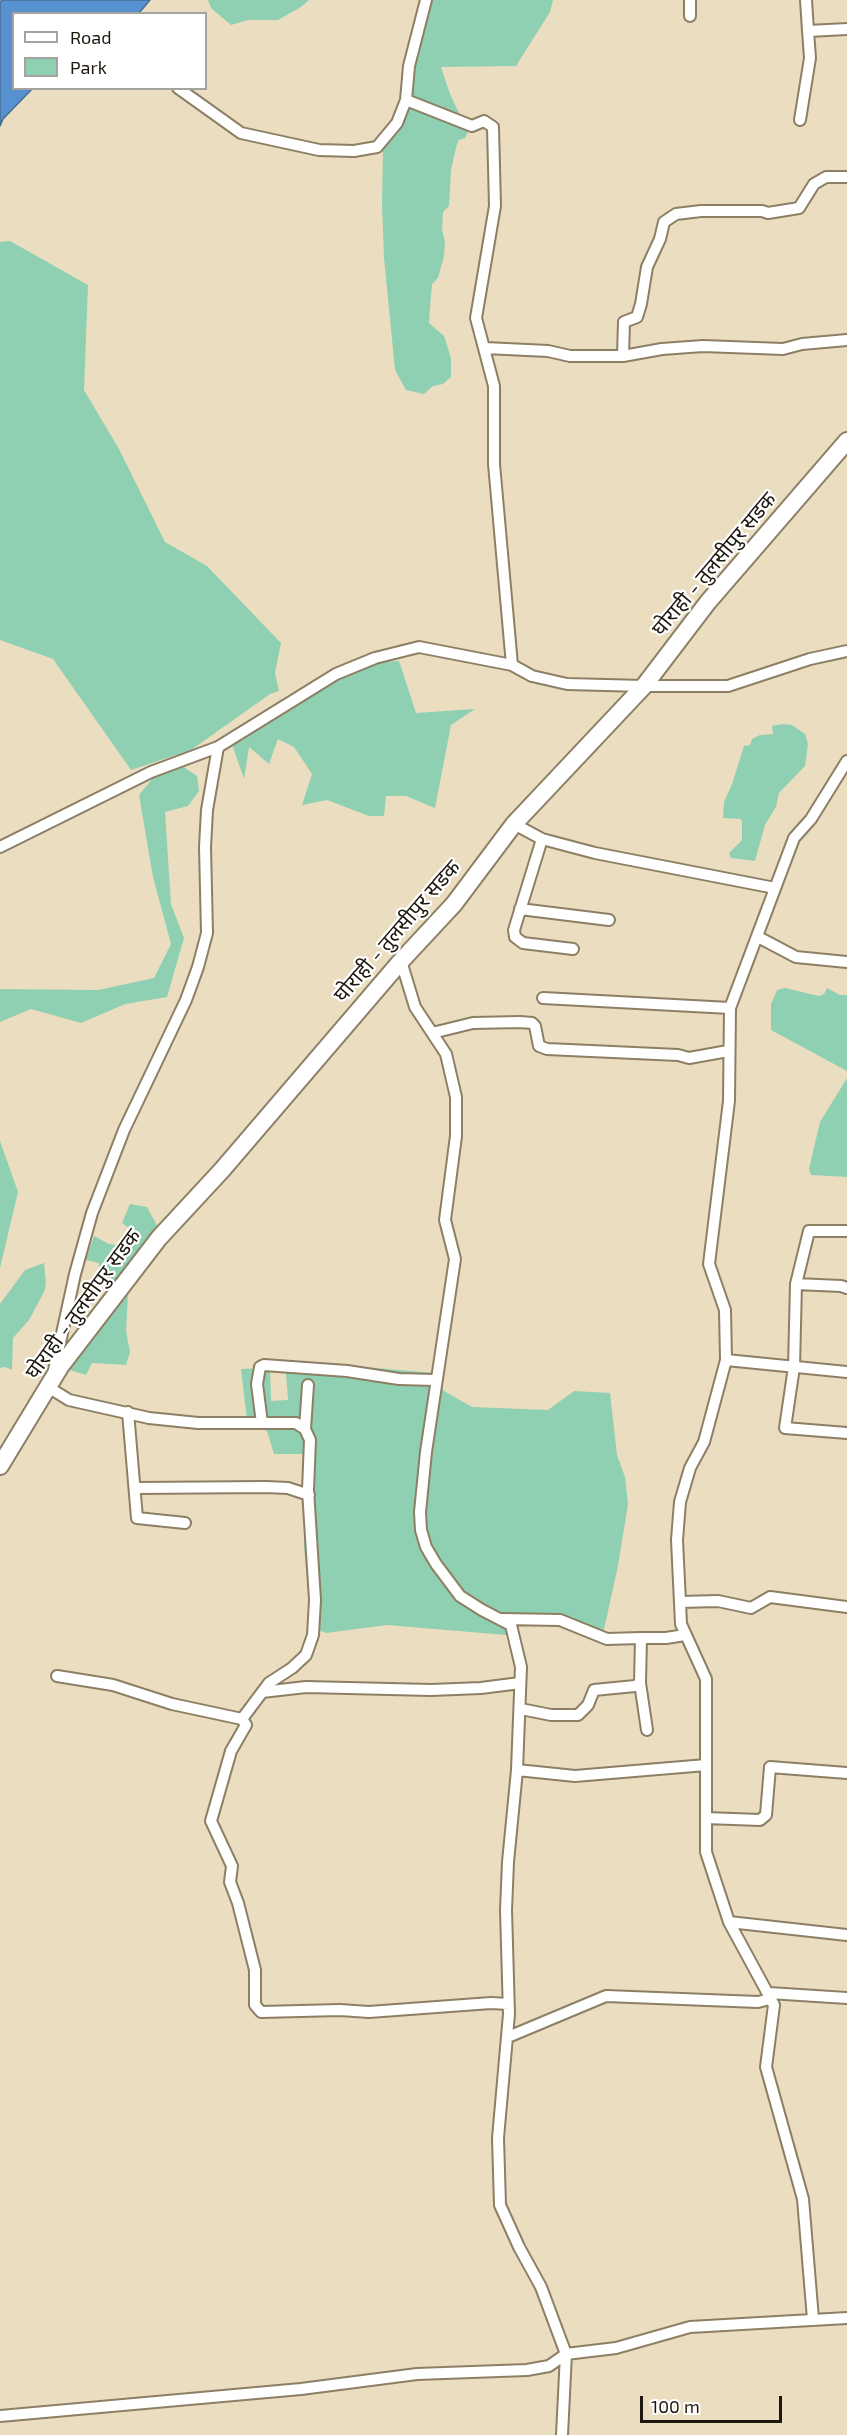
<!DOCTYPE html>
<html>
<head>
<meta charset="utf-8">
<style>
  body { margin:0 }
  #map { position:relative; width:847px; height:2435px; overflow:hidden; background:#ebddc0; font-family:"Exo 2",sans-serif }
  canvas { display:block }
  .legend { position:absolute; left:12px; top:12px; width:195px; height:78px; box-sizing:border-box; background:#fff; border:2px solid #a5a39f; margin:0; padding:8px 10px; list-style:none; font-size:18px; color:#1d180e }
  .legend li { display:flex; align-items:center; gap:12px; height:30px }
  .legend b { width:30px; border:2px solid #a5a39f }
  .scale { position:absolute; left:640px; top:2396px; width:142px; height:27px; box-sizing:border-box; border:3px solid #1d180e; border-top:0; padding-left:8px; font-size:18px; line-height:21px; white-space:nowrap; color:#1d180e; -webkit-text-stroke:4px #fff; paint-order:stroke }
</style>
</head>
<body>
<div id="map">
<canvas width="847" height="2435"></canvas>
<ul class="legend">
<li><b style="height:8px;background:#fff"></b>Road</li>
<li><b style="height:16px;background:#90d0b2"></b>Park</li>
</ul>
<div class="scale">100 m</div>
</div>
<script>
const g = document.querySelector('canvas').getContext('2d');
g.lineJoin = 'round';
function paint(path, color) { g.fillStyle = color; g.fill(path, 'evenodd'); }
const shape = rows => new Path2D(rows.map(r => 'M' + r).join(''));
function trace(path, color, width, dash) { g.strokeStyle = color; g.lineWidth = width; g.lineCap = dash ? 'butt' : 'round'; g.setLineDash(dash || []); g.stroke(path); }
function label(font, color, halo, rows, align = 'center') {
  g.font = font + ' "Exo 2","Noto Sans Devanagari",sans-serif'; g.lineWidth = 4.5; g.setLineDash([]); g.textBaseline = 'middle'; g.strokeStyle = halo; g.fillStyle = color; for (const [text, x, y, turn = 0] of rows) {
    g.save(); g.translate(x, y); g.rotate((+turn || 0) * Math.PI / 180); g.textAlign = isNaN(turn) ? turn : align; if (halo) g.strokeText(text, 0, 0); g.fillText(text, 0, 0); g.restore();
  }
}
paint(shape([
  [208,0,309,0,301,7,278,20,248,20,231,25,211,8],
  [428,0,553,0,550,12,516,66,441,67,450,94,468,132,465,138,459,140,457,144,451,170,449,206,443,212,442,229,445,242,444,256,438,278,432,284,430,308,429,323,444,336,447,345,451,358,451,377,443,384,433,386,424,394,406,390,395,370,384,258,382,205,383,149,389,136,399,123],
  [10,241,88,285,84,390,119,449,165,542,207,566,281,643,275,673,279,691,270,694,191,750,131,770,53,659,0,640,0,242],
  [399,661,416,713,475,709,451,725,435,808,406,796,386,796,384,816,369,816,327,800,302,805,312,774,294,747,278,739,269,764,249,747,244,779,229,736,294,700,365,668,383,662],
  [782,724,792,725,805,734,808,744,805,766,779,793,776,807,765,825,755,861,731,858,729,853,742,840,742,823,741,819,723,818,724,802,732,784,744,746,750,745,752,739,760,735,773,734,772,726],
  [182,766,197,776,199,791,188,806,165,812,171,904,184,938,167,997,125,1004,81,1023,31,1009,0,1022,0,989,98,990,154,978,171,944,153,877,139,795,158,772],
  [785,988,819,996,824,994,827,988,840,995,847,995,847,1071,771,1030,771,1004,777,990],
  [847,1078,847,1177,811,1175,809,1169,820,1122],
  [0,1141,18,1192,0,1268],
  [130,1204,147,1207,158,1227,149,1241,116,1280,98,1277,99,1263,86,1260,94,1236,109,1244,121,1246,128,1243,135,1232,122,1223],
  [44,1263,46,1284,44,1292,29,1320,13,1338,12,1370,5,1367,0,1368,0,1304,25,1270],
  [128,1294,126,1331,130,1352,126,1365,92,1363,86,1375,70,1370],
  [285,1360,433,1373,444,1391,472,1407,548,1410,574,1391,610,1393,617,1455,625,1477,628,1504,618,1566,603,1634,518,1614,506,1635,387,1625,326,1633,307,1625,309,1599,304,1547,304,1454,274,1454,267,1431,247,1420,241,1369,270,1368,271,1401,288,1400]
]), '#90d0b2');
const water = shape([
  [2,0,150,0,139,13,14,14,14,88,32,89,3,119,0,126,0,2,2,0]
]);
paint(water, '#5891cf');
trace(water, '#466d95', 1.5);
const street = shape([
  [806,0,808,31],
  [690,16,690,0],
  [178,88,241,133,319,150,354,151,377,147,397,123,406,100,409,66,426,0],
  [406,100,472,126,484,121,493,127,495,206,476,318,494,386,494,464,512,665],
  [800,120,810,58,808,31,847,29],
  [485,348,548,351,570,356,623,356,662,349,703,346,783,349,802,344,847,340],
  [623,356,624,322,637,317,641,304,647,267,660,239,664,222,676,214,701,211,762,211,768,213,799,208,814,184,826,177,847,177],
  [514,824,542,839,595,853,775,888],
  [542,839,514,930,515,937,523,943,573,949],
  [0,847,151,772,218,747],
  [520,909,609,920],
  [758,937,796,957,847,962],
  [401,961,415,1007,446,1054,456,1097,456,1136,445,1220,455,1259,426,1452,420,1512,421,1530,426,1547,436,1564,460,1596,482,1610,511,1625,521,1667,517,1770,508,1862,506,1910,509,2014,498,2138,500,2205,519,2247,541,2287,566,2354,562,2435],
  [543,998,730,1008],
  [432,1033,473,1023,520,1022,532,1023,535,1026,539,1046,547,1049,678,1055,689,1058,728,1051],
  [847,1231,809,1231,796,1284,794,1367,785,1428,847,1433],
  [796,1284,841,1286,847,1288],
  [726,1360,847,1372],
  [54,1370,75,1274,92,1213,124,1130,186,1000,198,967,207,933,205,847,207,810,218,747,336,674,375,658,419,647,512,665,532,676,567,684,644,686,728,686,810,659,847,651],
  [48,1387,69,1400,149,1418,198,1423,296,1423,305,1429,310,1440,308,1490,315,1600,313,1635,306,1655,292,1668,269,1683,242,1719,172,1704,113,1685,57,1676],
  [128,1412,137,1518,185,1523],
  [262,1423,257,1384,260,1367,264,1365,347,1371,399,1379,435,1380],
  [305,1429,308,1385],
  [136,1488,266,1487,288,1488,309,1495],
  [680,1602,718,1601,751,1608,770,1597,847,1607],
  [502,1619,560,1620,607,1639,641,1638],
  [640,1683,647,1730],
  [262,1692,306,1687,431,1690,481,1688,520,1683],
  [521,1709,551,1715,578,1715,588,1705,594,1690,635,1686,640,1683,641,1638,666,1638,685,1635],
  [242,1719,246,1725,231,1751,211,1821,232,1866,230,1882,238,1903,255,1970,255,2005,261,2012,340,2010,369,2012,491,2003,508,2004],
  [517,1770,575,1776,706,1765],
  [706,1818,760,1820,766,1815,770,1767,847,1773],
  [729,1922,847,1935],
  [769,1993,847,1998],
  [508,2037,606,1996,758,2002,770,1999],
  [813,2319,803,2199,766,2067,774,2005,729,1922,706,1852,706,1679,681,1624,677,1540,680,1502,690,1468,704,1442,726,1360,725,1310,709,1264,729,1101,730,1008,794,838,811,819,847,761],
  [0,2416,301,2389,417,2374,527,2370,549,2366,566,2354,616,2348,690,2327,847,2318]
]);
const primary = shape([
  [0,1466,60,1367,159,1238,222,1170,401,961,454,904,514,824,644,686,708,602,847,441]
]);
trace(street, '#8c7f64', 14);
trace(primary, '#8c7f64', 20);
trace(street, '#fff', 10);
trace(primary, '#fff', 16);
label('21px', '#1d180e', '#fff', [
  ["घोराही - तुलसीपुर सडक",714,564,-50],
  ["घोराही - तुलसीपुर सडक",397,931,-49],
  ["घोराही - तुलसीपुर सडक",83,1304,-54]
]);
</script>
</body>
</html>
